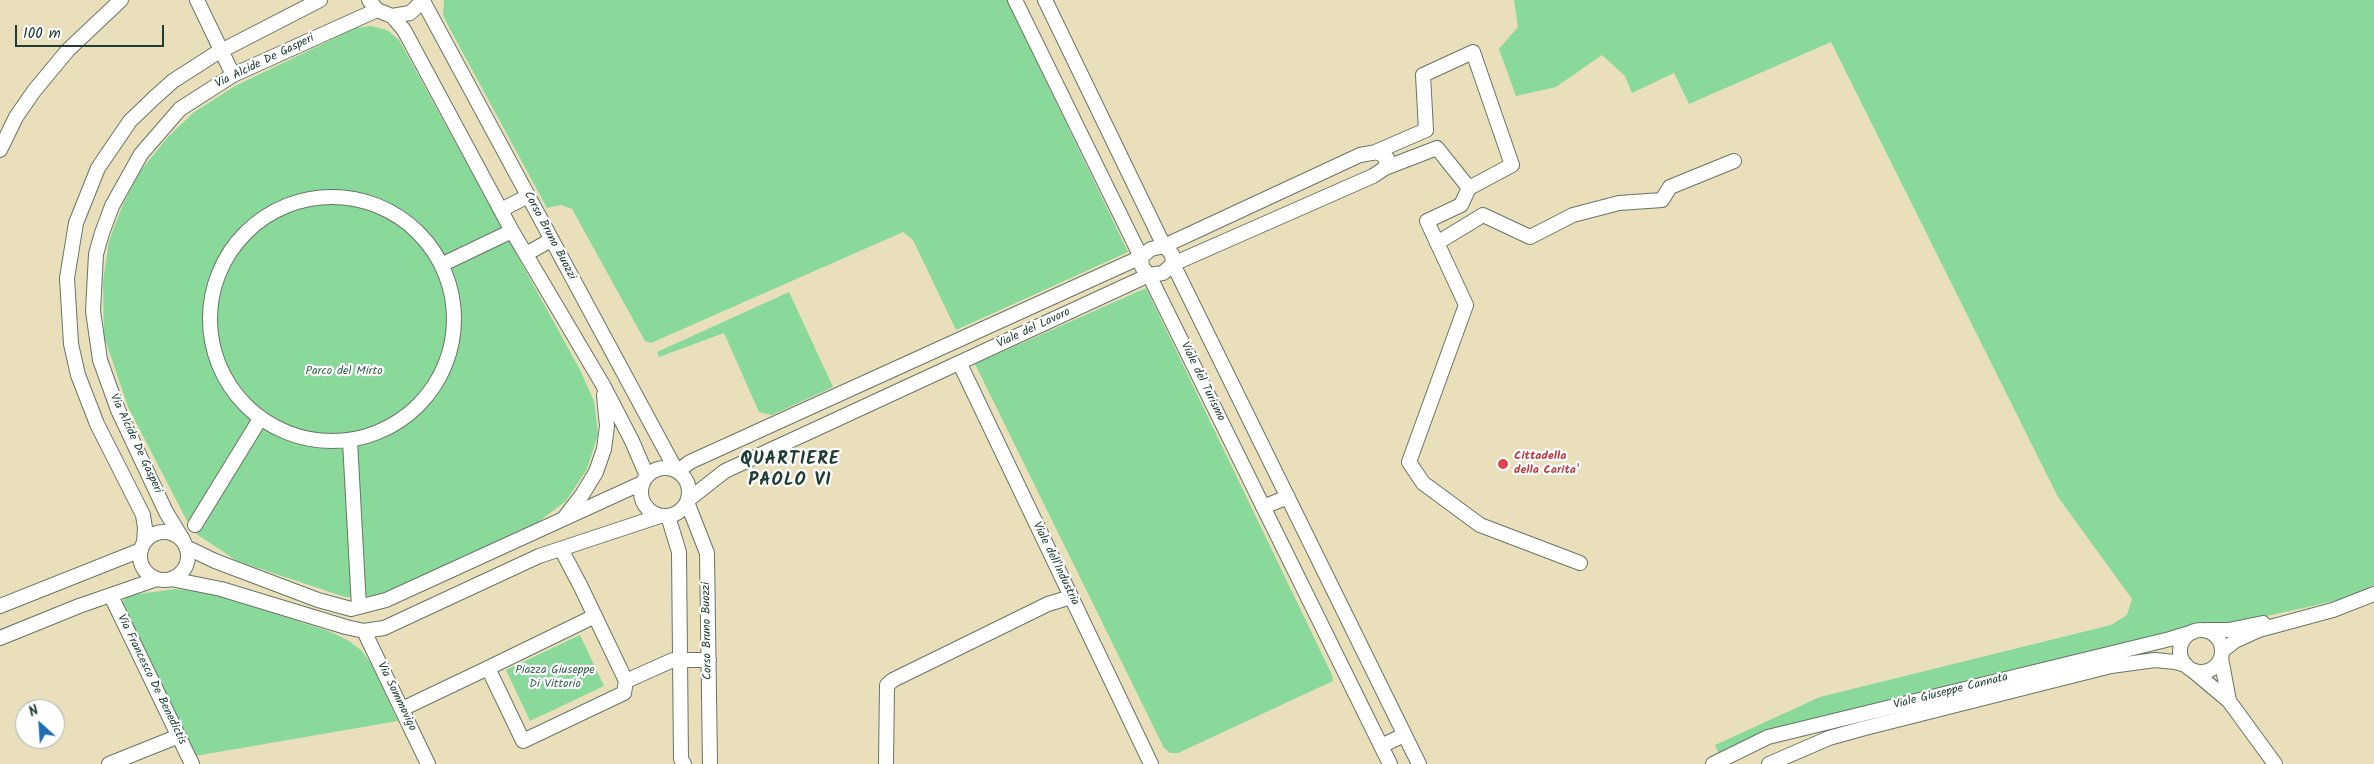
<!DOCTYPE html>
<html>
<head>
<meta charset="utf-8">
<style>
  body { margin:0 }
  #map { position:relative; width:2374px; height:764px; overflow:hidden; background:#eadfbb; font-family:Kalam,sans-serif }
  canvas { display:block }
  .north { position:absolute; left:15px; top:699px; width:50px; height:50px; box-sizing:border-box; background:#fff; border:1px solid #a5b1ae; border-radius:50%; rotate:334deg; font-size:14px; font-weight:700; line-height:20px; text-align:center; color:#1f3d34 }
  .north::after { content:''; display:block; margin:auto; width:18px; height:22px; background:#1f6fb2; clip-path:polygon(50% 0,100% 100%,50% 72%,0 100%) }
  .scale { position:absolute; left:15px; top:25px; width:149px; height:22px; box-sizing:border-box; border:2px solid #1f3d34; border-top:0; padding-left:6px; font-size:15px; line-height:18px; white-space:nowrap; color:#1f3d34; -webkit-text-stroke:4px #fff; paint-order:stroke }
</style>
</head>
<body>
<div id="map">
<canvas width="2374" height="764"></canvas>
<div class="north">N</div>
<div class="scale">100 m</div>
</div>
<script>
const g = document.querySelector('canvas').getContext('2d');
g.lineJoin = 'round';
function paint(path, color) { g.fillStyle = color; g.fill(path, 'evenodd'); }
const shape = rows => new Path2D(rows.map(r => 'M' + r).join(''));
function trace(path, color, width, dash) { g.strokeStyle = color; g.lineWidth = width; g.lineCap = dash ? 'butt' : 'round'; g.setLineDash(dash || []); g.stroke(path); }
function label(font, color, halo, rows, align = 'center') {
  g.font = font + ' Kalam,sans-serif'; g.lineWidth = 4.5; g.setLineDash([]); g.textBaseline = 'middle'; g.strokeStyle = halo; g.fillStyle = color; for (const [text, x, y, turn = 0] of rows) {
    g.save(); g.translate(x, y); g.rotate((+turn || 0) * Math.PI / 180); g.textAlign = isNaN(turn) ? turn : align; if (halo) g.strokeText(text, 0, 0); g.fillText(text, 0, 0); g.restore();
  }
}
paint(shape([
  [444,0,1007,0,1128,252,956,330,913,240,903,232,651,343,645,341,572,209,561,205,547,208,450,29,443,15],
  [1514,0,2374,0,2374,585,2343,599,2223,626,2196,622,2165,636,1720,756,1715,745,1820,697,2111,625,2127,615,2132,599,2058,497,1831,42,1689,104,1674,73,1632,93,1625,76,1602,55,1556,87,1516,96,1499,49,1518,27],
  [371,26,387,30,399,40,580,370,594,401,598,434,587,469,566,501,534,525,379,596,345,597,237,561,198,535,186,519,128,407,104,336,103,282,109,241,123,204,141,170,168,137,193,113,235,86,356,28],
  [1146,288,1332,675,1333,681,1178,753,1170,753,1164,748,975,364],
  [789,292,833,387,772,415,759,412,724,333,659,357,657,352],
  [175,589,207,592,228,598,331,632,349,641,362,651,371,664,398,721,195,756,121,604,125,598,138,594],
  [580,635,604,686,530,721,506,670]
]), '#88d99a');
const minor = shape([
  [197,0,233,75],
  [369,0,377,10,392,16,410,13,424,0],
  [1015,0,1141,257,1142,267,1149,275,1390,764],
  [1045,0,1164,246,1172,254,1173,264,1419,764],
  [423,1,676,470],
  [392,16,404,30,512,231,603,385,632,441,647,476],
  [0,150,16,117,34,91,68,50,121,0],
  [1373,153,1426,130,1423,75,1473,52,1512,165,1469,188,1437,148,1385,168],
  [1469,188,1461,205,1427,221,1466,305,1409,462,1423,483,1480,525,1580,563],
  '210 319a122 122 0 1 1 244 0a122 122 0 1 1-244 0Z',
  [501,210,528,196],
  [1437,243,1483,215,1530,237,1573,215,1619,203,1662,200,1670,187,1734,161],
  [526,254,551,240],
  [443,264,512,231],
  [960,364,1151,764],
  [350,441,359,607],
  '641 492a24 24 0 1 1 48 0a24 24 0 1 1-48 0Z',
  [678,471,690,462,1141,257,1151,249,1164,246,1360,155,1377,152,1387,158,1385,168,1373,176,1173,264,1163,273,1149,275,725,471,688,500],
  [687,502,707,553,710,764],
  [1263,507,1288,497],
  [668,516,679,552,681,759,684,764],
  [565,517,582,495,596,472,604,449,607,426,604,395],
  [195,525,260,419],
  '140 556a24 24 0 1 1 48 0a24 24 0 1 1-48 0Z',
  [183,540,166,512,118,410,100,360,93,311,96,254,102,233,112,206,141,154,180,109,233,75,377,10],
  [144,543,145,528,143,515,97,424,78,375,71,344,67,278,76,223,98,168,130,121,154,98,173,81,215,54,320,0],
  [186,547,215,561,318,600,351,609,386,600,642,483],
  [561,549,581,587,626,681,624,693,523,741,488,668,595,616],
  [171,579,221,589,346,627,364,631,384,628,539,556,660,516],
  [111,596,192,764],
  [0,606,141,550],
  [2206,630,2229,630,2263,623],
  '2180 651a21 21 0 1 1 42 0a21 21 0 1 1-42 0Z',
  [364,631,428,764],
  [0,638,79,606,157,579],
  [2222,651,2235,641,2259,630,2333,610,2374,594],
  [2221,658,2229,701],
  [2192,670,2229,701,2275,764],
  [626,681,673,660,709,660],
  [402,709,488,668],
  [1381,746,1404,735],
  [109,764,179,736],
  [886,764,887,685,893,680,1048,604,1071,597],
  [1713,764,1768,737,2170,639,2193,632],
  [1769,764,1829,738,1865,728,2111,666,2155,660,2175,662,2186,665]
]);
trace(minor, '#667663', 16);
trace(minor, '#fff', 14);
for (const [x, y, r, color] of [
  [1503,464,6,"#e0444e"]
]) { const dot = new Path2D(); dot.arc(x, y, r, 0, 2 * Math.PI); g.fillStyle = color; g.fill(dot); trace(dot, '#fff', 2); }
label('12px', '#1f3d34', '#fff', [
  ["Via Alcide De Gasperi",265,62,-26],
  ["Corso Bruno Buozzi",549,236,62],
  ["Viale del Lavoro",1034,329,-25],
  ["Viale del Turismo",1202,382,64],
  ["Via Alcide De Gasperi",135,444,65],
  ["Viale dell'Industria",1055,564,64],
  ["Corso Bruno Buozzi",708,631,-91],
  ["Via Francesco De Benedictis",151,680,64],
  ["Viale Giuseppe Cannata",1951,692,-14],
  ["Via Sommovigo",396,697,64]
]);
label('12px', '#39644e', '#fff', [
  ["Parco del Mirto",344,372],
  ["Piazza Giuseppe",555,671],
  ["Di Vittorio",555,685]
]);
label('bold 12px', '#be3a42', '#fff', [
  ["Cittadella",1514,457],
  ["della Carita'",1514,471]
], 'left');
g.letterSpacing = '1px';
label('bold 18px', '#1f3d34', '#fff', [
  ["QUARTIERE",790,461],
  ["PAOLO VI",790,482]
]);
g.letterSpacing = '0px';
</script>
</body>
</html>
